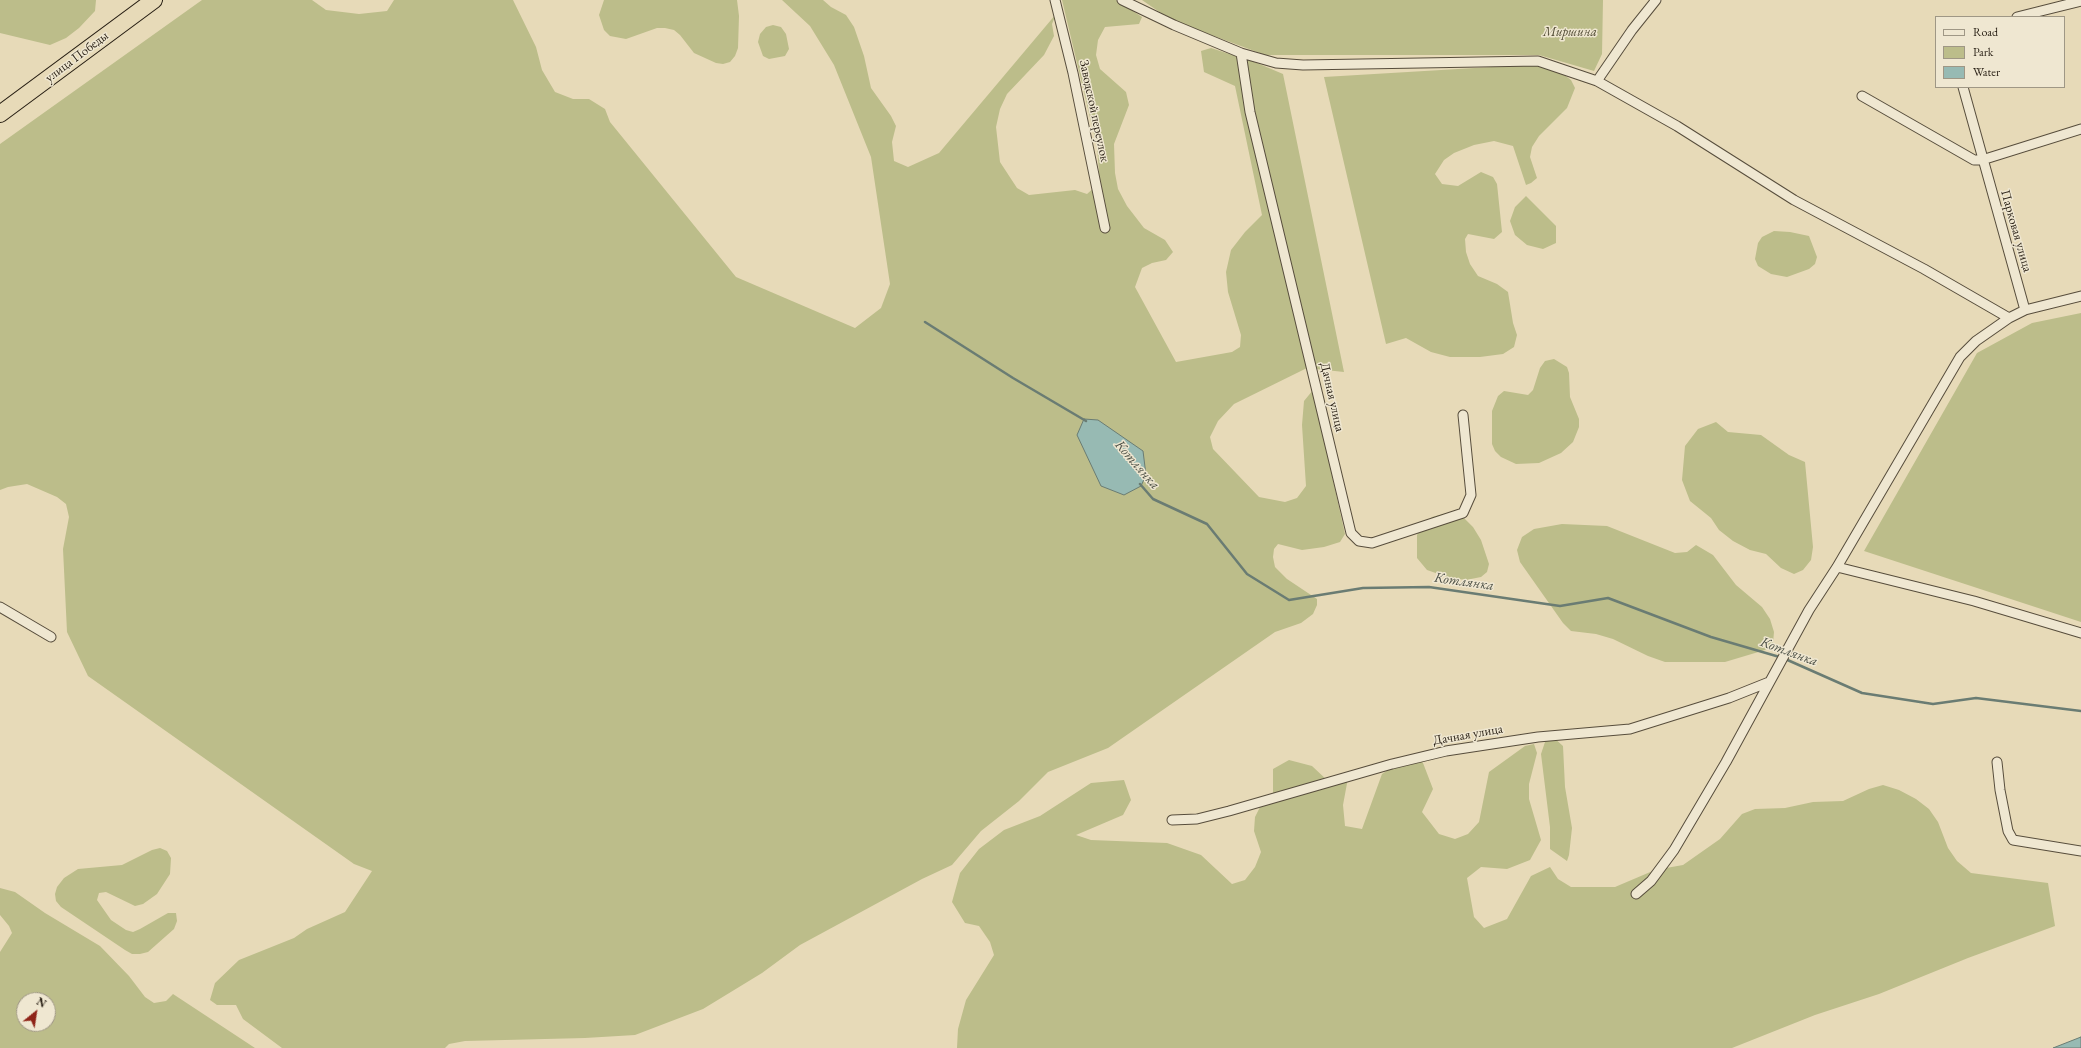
<!DOCTYPE html>
<html>
<head>
<meta charset="utf-8">
<style>
  body { margin:0 }
  #map { position:relative; width:2081px; height:1048px; overflow:hidden; background:#e7dab8; font-family:"EB Garamond",serif }
  canvas { display:block }
  .legend { position:absolute; left:1935px; top:16px; width:130px; height:72px; box-sizing:border-box; background:#efe7d1; border:1px solid #9f9785; margin:0; padding:5px 7px; list-style:none; font-size:12px; color:#271e13 }
  .legend li { display:flex; align-items:center; gap:8px; height:20px }
  .legend b { width:20px; border:1px solid #9f9785 }
  .north { position:absolute; left:16px; top:992px; width:40px; height:40px; box-sizing:border-box; background:#efe7d1; border:1px solid #9f9785; border-radius:50%; rotate:30deg; font-size:11px; font-weight:700; line-height:16px; text-align:center; color:#271e13 }
  .north::after { content:''; display:block; margin:auto; width:14px; height:18px; background:#8f2418; clip-path:polygon(50% 0,100% 100%,50% 72%,0 100%) }
</style>
</head>
<body>
<div id="map">
<canvas width="2081" height="1048"></canvas>
<ul class="legend">
<li><b style="height:5px;background:#efe7d1"></b>Road</li>
<li><b style="height:11px;background:#bcbd8a"></b>Park</li>
<li><b style="height:11px;background:#97bab3"></b>Water</li>
</ul>
<div class="north">N</div>
</div>
<script>
const g = document.querySelector('canvas').getContext('2d');
g.lineJoin = 'round';
function paint(path, color) { g.fillStyle = color; g.fill(path, 'evenodd'); }
const shape = rows => new Path2D(rows.map(r => 'M' + r).join(''));
function trace(path, color, width, dash) { g.strokeStyle = color; g.lineWidth = width; g.lineCap = dash ? 'butt' : 'round'; g.setLineDash(dash || []); g.stroke(path); }
function label(font, color, halo, rows, align = 'center') {
  g.font = font + ' "EB Garamond",serif'; g.lineWidth = 3; g.setLineDash([]); g.textBaseline = 'middle'; g.strokeStyle = halo; g.fillStyle = color; for (const [text, x, y, turn = 0] of rows) {
    g.save(); g.translate(x, y); g.rotate((+turn || 0) * Math.PI / 180); g.textAlign = isNaN(turn) ? turn : align; if (halo) g.strokeText(text, 0, 0); g.fillText(text, 0, 0); g.restore();
  }
}
paint(shape([
  [0,0,96,0,95,11,79,28,66,38,50,45,0,33],
  [202,0,312,0,326,10,359,14,387,11,394,0,513,0,536,47,542,70,555,92,573,99,589,99,605,109,610,122,736,277,855,328,881,308,890,284,871,157,834,65,810,26,782,0,823,0,831,7,846,15,854,27,864,56,871,88,891,116,896,126,892,142,894,161,908,167,939,153,1056,14,1052,24,1054,36,1044,55,1007,94,1000,109,996,127,1000,162,1017,188,1029,195,1075,190,1087,194,1097,185,1099,172,1097,147,1062,0,1116,0,1142,17,1139,24,1105,27,1098,40,1096,55,1100,69,1126,92,1129,105,1114,144,1115,173,1118,189,1127,206,1144,228,1165,240,1173,252,1166,260,1152,263,1142,268,1135,287,1176,362,1232,352,1240,347,1241,335,1228,292,1226,272,1231,250,1245,232,1262,215,1235,86,1204,72,1201,51,1211,48,1257,63,1283,74,1344,372,1307,368,1234,404,1218,421,1210,437,1213,449,1259,497,1285,502,1297,498,1306,486,1302,425,1304,401,1313,390,1345,534,1340,542,1324,547,1302,550,1278,544,1274,549,1273,557,1275,567,1287,579,1317,599,1317,605,1313,614,1301,623,1275,632,1108,748,1048,772,1019,801,981,831,952,865,922,879,800,945,762,973,703,1009,635,1035,585,1038,465,1041,449,1044,445,1048,282,1048,243,1019,236,1005,217,1005,210,1000,215,983,239,960,294,938,307,929,345,912,372,871,354,864,88,676,67,632,63,549,69,517,66,504,57,497,27,484,8,487,0,490,0,144],
  [604,0,737,0,739,16,738,48,735,56,730,62,723,64,716,63,694,53,680,35,674,30,665,28,657,28,626,39,610,36,604,30,599,15],
  [1142,0,1603,0,1602,54,1594,71,1539,55,1265,55,1171,20],
  [773,25,781,27,786,34,789,49,785,56,769,59,763,56,758,42,760,34,766,27],
  [1525,65,1545,65,1559,71,1571,80,1575,88,1567,108,1539,136,1532,147,1530,157,1537,178,1531,183,1526,185,1513,146,1494,141,1474,145,1454,153,1444,160,1435,174,1442,184,1458,186,1481,172,1493,177,1497,184,1502,232,1494,239,1468,234,1465,239,1466,252,1470,264,1478,276,1497,284,1508,292,1513,323,1517,335,1514,347,1503,354,1480,357,1450,357,1431,352,1406,338,1386,344,1324,77],
  [1526,196,1556,226,1556,243,1543,249,1527,245,1515,235,1510,221,1515,207],
  [1774,231,1790,232,1809,236,1817,257,1815,264,1809,269,1787,277,1771,274,1758,266,1755,259,1758,243,1762,237],
  [2081,313,2081,622,1864,551,1977,353,2032,323],
  [1554,359,1567,367,1569,373,1570,397,1579,419,1579,427,1573,442,1561,453,1539,463,1516,464,1501,457,1495,451,1492,444,1492,411,1498,396,1504,391,1528,395,1533,390,1540,368,1545,361],
  [1716,422,1728,432,1761,435,1789,455,1805,462,1813,547,1811,560,1803,570,1794,574,1781,568,1766,554,1750,550,1733,541,1719,530,1711,518,1690,501,1682,480,1685,446,1698,429],
  [1447,513,1455,514,1463,517,1473,527,1481,540,1489,564,1487,572,1481,577,1466,580,1450,578,1427,570,1417,558,1417,535,1421,528,1432,517],
  [1562,524,1607,526,1675,553,1687,552,1696,545,1713,555,1736,585,1762,607,1770,619,1774,632,1773,643,1765,650,1725,662,1665,662,1648,656,1613,639,1596,634,1571,631,1563,623,1520,562,1517,550,1522,537,1534,529],
  [1553,737,1563,746,1565,787,1572,828,1569,855,1567,861,1550,849,1550,827,1541,754,1546,739],
  [1534,744,1537,753,1529,784,1529,799,1541,840,1530,860,1507,869,1481,867,1467,878,1474,917,1484,928,1507,919,1531,876,1550,867,1558,879,1571,887,1615,887,1655,870,1683,865,1720,839,1742,814,1755,809,1785,808,1813,802,1843,801,1869,789,1883,785,1899,790,1916,799,1929,809,1938,822,1948,848,1957,861,1971,873,2048,883,2055,926,1968,958,1879,994,1815,1015,1732,1048,957,1048,958,1029,966,1000,994,955,990,942,979,926,965,923,952,902,960,873,979,849,1004,830,1040,816,1091,783,1124,780,1131,800,1123,815,1076,835,1091,840,1167,843,1201,855,1232,884,1245,880,1255,867,1261,852,1254,831,1255,817,1261,805,1273,796,1273,769,1289,760,1312,766,1328,781,1348,778,1343,805,1345,826,1362,829,1382,774,1406,758,1416,756,1423,763,1433,789,1422,812,1439,834,1455,839,1468,834,1479,822,1489,772,1525,746],
  [160,848,167,851,171,858,170,874,157,894,143,904,135,906,106,892,99,893,97,900,111,920,126,930,133,932,140,929,168,913,176,913,177,921,174,929,148,952,140,954,132,954,125,950,61,907,56,901,55,894,57,887,64,878,78,869,122,865,152,850],
  [0,888,15,892,45,913,100,946,129,976,145,997,154,1003,166,1001,173,994,255,1048,0,1048,0,952,12,933,9,926,0,915],
  [24,1000,48,1000,48,1024,24,1024]
]), '#bcbd8a');
const water = shape([
  [1084,419,1098,420,1143,451,1146,475,1141,486,1124,495,1101,486,1077,435,1084,419],
  [2081,1037,2081,1048,2053,1048,2081,1037]
]);
paint(water, '#97bab3');
trace(water, '#6a7c73', 1);
trace(shape([
  [925,322,1013,378,1086,421],
  [1140,484,1153,499,1207,524,1247,574,1289,600,1363,588,1429,587,1560,606,1608,598,1711,637,1783,658,1862,693,1933,704,1976,698,2081,711]
]), '#6a7c73', 2.5);
const minor = shape([
  [1055,0,1073,73,1105,228],
  [1122,0,1174,25,1241,53,1276,63,1303,65,1538,61,1597,81,1677,126,1794,200,1924,269,2009,318],
  [2017,17,2081,1],
  [1241,53,1250,112,1351,533,1359,541,1372,543,1463,513,1471,495,1463,415],
  [1597,81,1632,30,1656,0],
  [1963,87,2025,310],
  [1862,96,1974,160,1982,160,2081,129],
  [1837,567,1974,601,2081,633],
  [0,607,51,637],
  [1997,762,2000,790,2008,831,2013,840,2081,851],
  [1172,820,1197,819,1229,811,1392,764,1446,751,1538,737,1630,729,1729,698,1769,682],
  [1636,894,1651,881,1674,850,1726,762,1809,610,1837,567,1960,357,1976,341,2009,318,2025,310,2081,296]
]);
const trunk = shape([
  [0,114,154,0]
]);
trace(minor, '#574d3c', 11);
trace(trunk, '#271e13', 18);
trace(minor, '#efe7d1', 9);
trace(trunk, '#e7dab8', 16);
label('italic 13px', '#544e37', '#efe7d1', [
  ["Миршина",1570,32]
]);
label('13px', '#271e13', '#efe7d1', [
  ["улица Победы",77,57,-37],
  ["Заводской переулок",1094,111,78],
  ["Парковая улица",2016,231,74],
  ["Дачная улица",1332,397,77],
  ["Дачная улица",1468,735,-10]
]);
label('italic 14px', '#494d43', '#efe7d1', [
  ["Котлянка",1137,465,49],
  ["Котлянка",1464,582,8],
  ["Котлянка",1789,652,20]
]);
</script>
</body>
</html>
